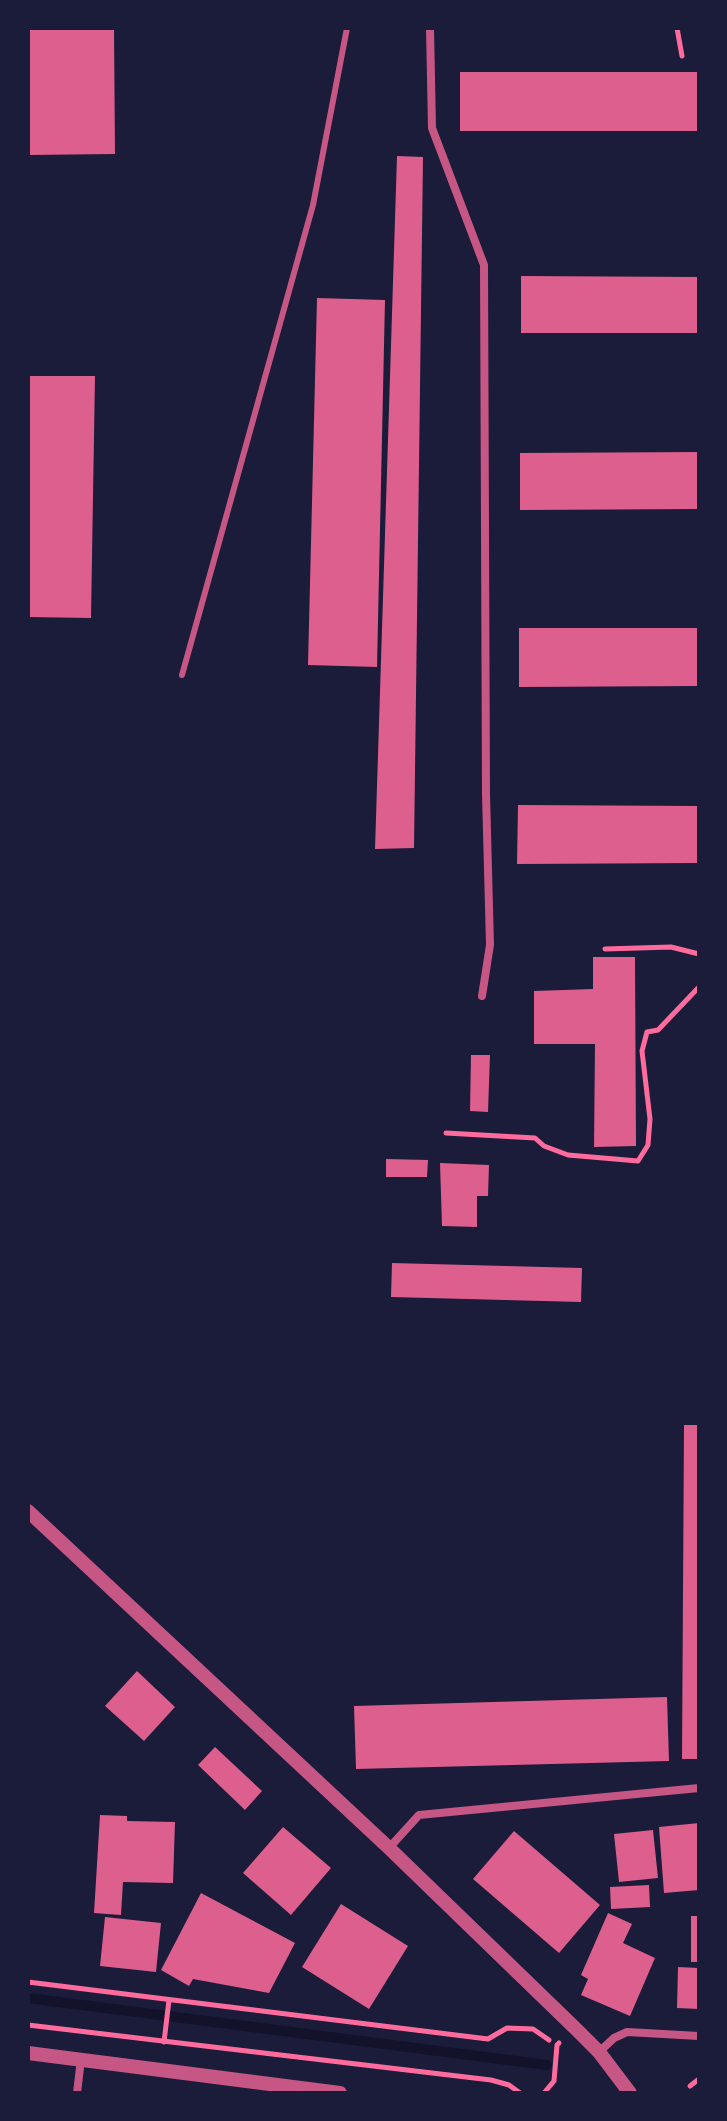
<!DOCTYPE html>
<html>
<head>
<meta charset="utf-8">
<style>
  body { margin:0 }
  #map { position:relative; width:727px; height:2121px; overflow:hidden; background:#1b1b3a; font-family:"Public Sans",sans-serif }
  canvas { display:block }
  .frame { position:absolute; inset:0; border:30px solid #1b1b3a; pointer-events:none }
</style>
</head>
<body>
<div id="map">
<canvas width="727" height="2121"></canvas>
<div class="frame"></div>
</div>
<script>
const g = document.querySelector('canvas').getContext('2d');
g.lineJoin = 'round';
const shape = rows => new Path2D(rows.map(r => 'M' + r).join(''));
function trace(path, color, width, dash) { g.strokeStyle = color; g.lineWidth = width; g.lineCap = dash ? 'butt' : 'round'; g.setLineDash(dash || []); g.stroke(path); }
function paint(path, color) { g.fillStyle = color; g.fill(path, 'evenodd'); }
trace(shape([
  [28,1998,547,2065]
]), '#12122b', 10);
paint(shape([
  [28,28,114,28,115,154,28,155],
  [460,72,699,72,699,131,460,131],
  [397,156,423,157,414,848,375,849],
  [521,276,699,277,699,333,521,333],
  [317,298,385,300,377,667,308,665],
  [28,376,95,376,91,618,28,617],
  [699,452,699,509,520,510,520,453],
  [519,628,699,628,699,686,519,687],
  [518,805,699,806,699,863,517,864],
  [593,957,635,957,636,1146,594,1147,595,1044,534,1044,534,991,593,989],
  [471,1055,490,1055,488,1112,470,1111],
  [386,1159,428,1160,427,1177,386,1177],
  [440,1163,489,1165,488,1196,477,1196,477,1227,442,1226],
  [392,1263,582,1268,581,1302,391,1297],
  [684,1425,699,1425,699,1759,682,1759],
  [137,1671,175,1707,144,1741,105,1706],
  [667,1697,669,1761,356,1769,354,1706],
  [215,1747,262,1791,245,1810,198,1765],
  [100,1815,127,1816,127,1821,175,1822,173,1883,123,1882,121,1915,94,1913],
  [699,1823,699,1890,664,1893,659,1827],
  [283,1827,331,1868,291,1915,243,1873],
  [653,1830,658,1878,619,1882,614,1834],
  [514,1831,600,1905,559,1953,473,1879],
  [649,1885,650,1907,611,1909,610,1887],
  [201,1893,295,1943,269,1993,193,1979,189,1986,161,1970],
  [341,1904,408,1946,369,2009,302,1967],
  [608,1913,632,1924,623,1943,655,1958,630,2016,581,1995,588,1979,581,1975],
  [691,1916,699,1916,699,1962,691,1962],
  [105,1917,161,1923,156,1972,100,1966],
  [678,1967,699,1968,699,2009,677,2008]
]), '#dd5f8e');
trace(shape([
  [677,28,682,56],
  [605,949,671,947,699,954],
  [446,1133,535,1138,544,1146,568,1155,638,1161,648,1145,650,1119,642,1051,647,1032,658,1030,699,987],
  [28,1982,488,2039,507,2028,533,2029,549,2040],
  [28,2025,491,2080,509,2085,520,2093],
  [164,2042,169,2000],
  [690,2086,699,2079],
  [544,2093,554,2081,557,2045,559,2043]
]), '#ff6b9d', 5);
trace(shape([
  [182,675,313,205,347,28]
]), '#c65784', 6);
trace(shape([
  [430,28,432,128,484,265,486,794,490,945,482,996],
  [389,1848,419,1815,699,1788],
  [599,2052,614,2038,627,2032,699,2036],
  [77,2093,81,2059]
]), '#c65784', 8);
trace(shape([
  [28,1511,389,1848,577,2030,599,2052,630,2093],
  [28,2053,340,2093]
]), '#c65784', 14);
</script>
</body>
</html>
